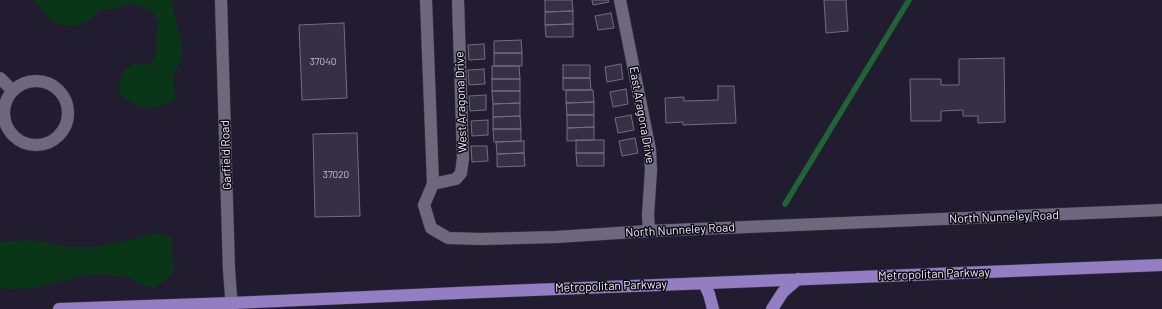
<!DOCTYPE html>
<html>
<head>
<meta charset="utf-8">
<style>
  body { margin:0 }
  canvas { display:block; background:#211c2f }
</style>
</head>
<body>
<canvas width="1162" height="309"></canvas>
<script>
const g = document.querySelector('canvas').getContext('2d');
g.lineJoin = 'round';
function paint(path, color) { g.fillStyle = color; g.fill(path, 'evenodd'); }
const shape = rows => new Path2D(rows.map(r => 'M' + r).join(''));
function trace(path, color, width, dash) { g.strokeStyle = color; g.lineWidth = width; g.lineCap = dash ? 'butt' : 'round'; g.setLineDash(dash || []); g.stroke(path); }
function label(font, color, halo, rows, align = 'center') {
  g.font = font + ' Barlow,sans-serif'; g.lineWidth = 3; g.setLineDash([]); g.textBaseline = 'middle'; g.strokeStyle = halo; g.fillStyle = color; for (const [text, x, y, turn = 0] of rows) {
    g.save(); g.translate(x, y); g.rotate((+turn || 0) * Math.PI / 180); g.textAlign = isNaN(turn) ? turn : align; if (halo) g.strokeText(text, 0, 0); g.fillText(text, 0, 0); g.restore();
  }
}
paint(shape([
  [34,0,171,0,182,47,182,58,173,76,173,85,176,96,173,102,154,107,141,107,123,97,118,91,119,83,125,70,134,64,148,65,152,62,156,55,157,47,156,37,159,23,152,11,139,6,129,4,118,8,100,10,92,18,84,23,76,25,63,25,54,23],
  [159,233,172,238,172,255,175,269,168,278,154,288,139,284,128,277,105,274,86,275,34,288,6,289,0,288,0,242,32,240,69,247,97,247]
]), '#083617');
trace(shape([
  [785,204,909,0]
]), '#206334', 5.5);
const building = shape([
  [545,0,572,0,573,11,545,12,545,0],
  [592,0,608,0,609,2,593,5,592,0],
  [824,0,846,0,848,31,826,33,824,0],
  [573,11,573,24,545,25,545,12,573,11],
  [611,13,614,28,598,30,595,16,611,13],
  [344,23,347,98,302,100,299,25,344,23],
  [573,24,573,37,546,37,545,25,573,24],
  [521,40,522,53,494,53,494,41,521,40],
  [484,44,485,59,469,60,468,45,484,44],
  [494,53,522,53,522,66,494,66,494,53],
  [1004,58,1005,122,978,123,978,116,963,116,963,110,941,111,941,121,911,121,910,79,941,79,941,85,959,85,959,59,1004,58],
  [621,64,623,79,607,82,605,67,621,64],
  [563,65,590,65,590,78,563,78,563,65],
  [492,66,519,66,520,79,492,79,492,66],
  [484,69,485,84,469,85,468,70,484,69],
  [563,78,590,78,591,90,563,90,563,78],
  [492,79,520,79,520,91,492,91,492,79],
  [718,86,734,86,736,123,683,125,683,122,666,123,665,98,684,97,684,101,718,100,718,86],
  [626,89,628,104,613,107,610,92,626,89],
  [566,90,593,90,594,102,566,103,566,90],
  [492,91,520,91,520,103,493,104,492,91],
  [486,95,486,110,470,111,469,96,486,95],
  [594,102,594,115,567,115,566,103,594,102],
  [520,103,520,116,493,117,493,104,520,103],
  [567,115,594,115,594,127,567,128,567,115],
  [631,115,634,130,618,133,615,118,631,115],
  [520,116,521,129,493,129,493,117,520,116],
  [488,120,488,135,472,136,471,121,488,120],
  [594,127,594,140,567,141,567,128,594,127],
  [493,129,521,129,521,141,494,142,493,129],
  [357,133,360,216,315,217,313,134,357,133],
  [635,138,638,153,622,156,619,141,635,138],
  [576,140,604,140,604,153,576,153,576,140],
  [524,141,524,153,497,154,496,142,524,141],
  [471,146,487,146,488,161,472,162,471,146],
  [524,153,525,166,497,167,497,154,524,153],
  [576,153,604,153,604,166,577,166,576,153]
]);
paint(building, '#363044');
trace(building, '#726c84', 1);
const street = shape([
  [426,0,433,184,424,205,431,228,448,238,481,239,556,237,649,231,1162,210],
  [620,0,650,150,651,170,648,215,649,231],
  [0,78,13,91],
  '4 113a32 32 0 1 1 64 0a32 32 0 1 1-64 0Z',
  [433,184,456,179,461,173,463,158,458,0]
]);
const secondary = shape([
  [221,0,229,270,232,309]
]);
const primary = shape([
  [704,283,709,294,713,309],
  [59,309,232,303,481,292,1162,265],
  [772,309,783,292,798,279]
]);
trace(street, '#3e3949', 13);
trace(secondary, '#3e3949', 13);
trace(primary, '#3e3949', 13);
trace(street, '#6e687f', 12);
trace(secondary, '#6e687f', 12);
trace(primary, '#937ec3', 12);
label('10px', '#c2bece', null, [
  ["37040",323,62],
  ["37020",336,175]
]);
label('12px', '#f1eefc', '#0a0810', [
  ["West Aragona Drive",461,102,-92],
  ["East Aragona Drive",642,115,80],
  ["Garfield Road",226,155,-92],
  ["North Nunneley Road",1004,217,-2],
  ["North Nunneley Road",680,230,-3],
  ["Metropolitan Parkway",934,274,-2],
  ["Metropolitan Parkway",611,286,-2]
]);
</script>
</body>
</html>
